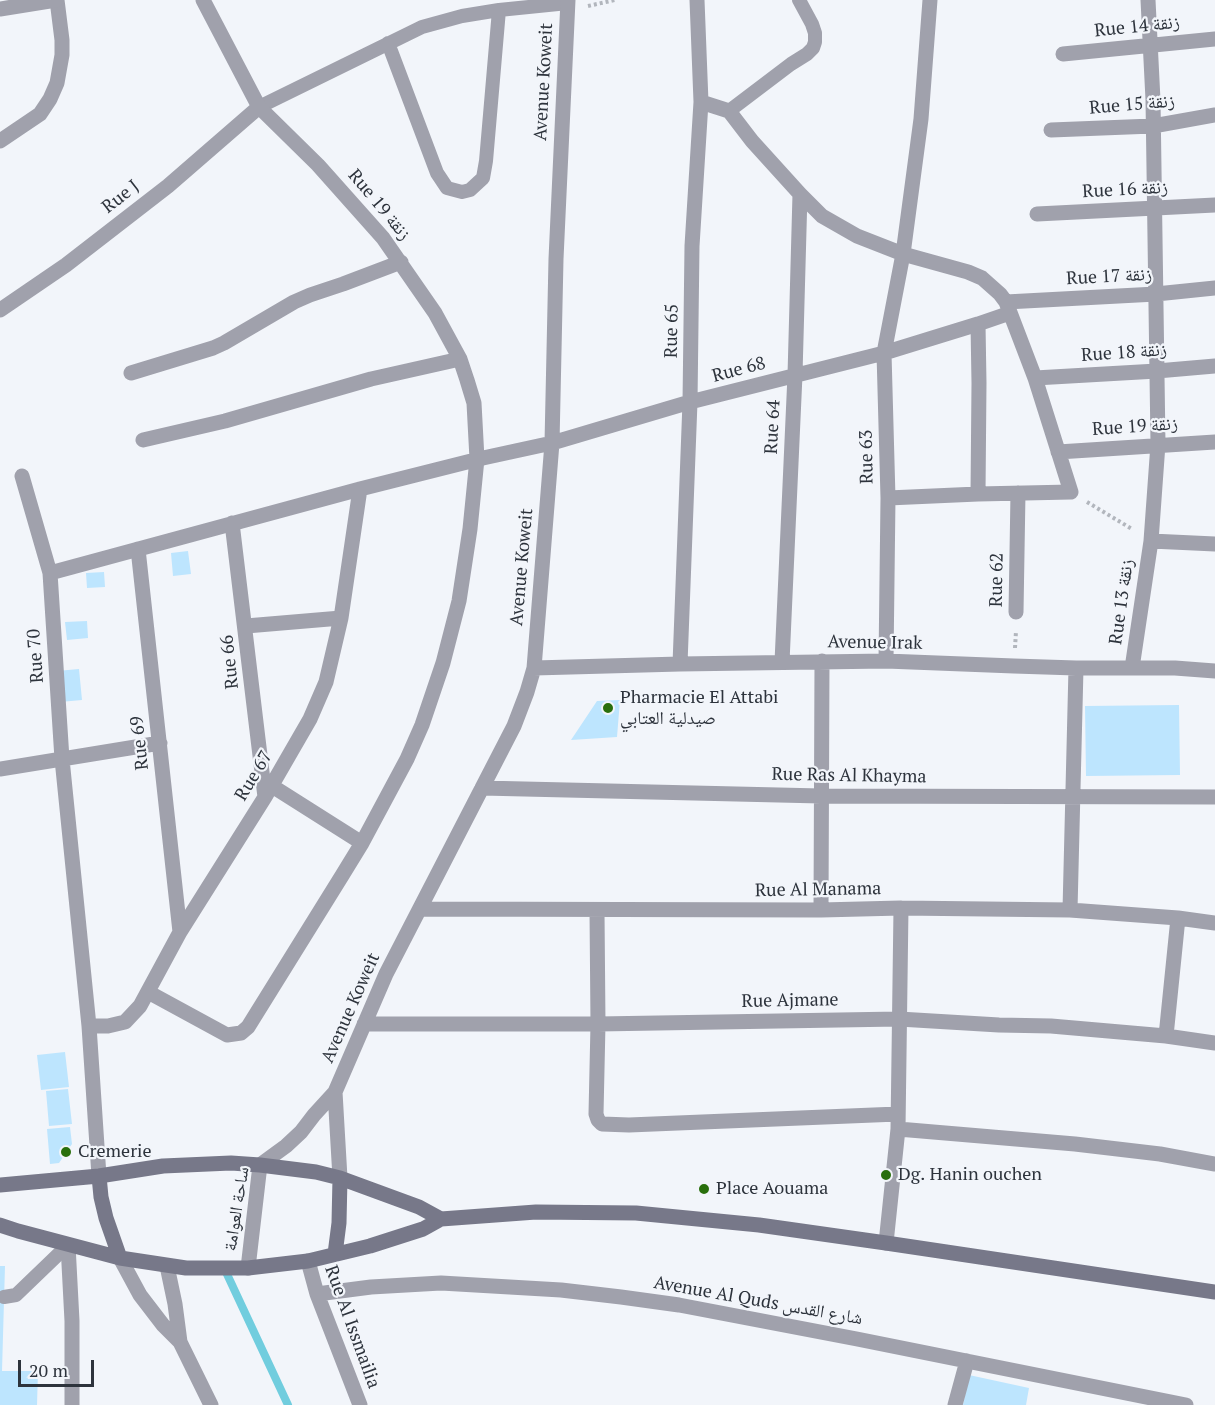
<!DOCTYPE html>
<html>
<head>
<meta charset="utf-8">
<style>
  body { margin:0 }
  #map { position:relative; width:1215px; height:1405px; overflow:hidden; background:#f2f5fa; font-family:"PT Serif",serif }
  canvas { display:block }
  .scale { position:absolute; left:18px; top:1360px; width:76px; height:27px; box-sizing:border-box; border:3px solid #2d333c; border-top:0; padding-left:8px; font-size:18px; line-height:21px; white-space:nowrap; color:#2d333c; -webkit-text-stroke:4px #f2f5fa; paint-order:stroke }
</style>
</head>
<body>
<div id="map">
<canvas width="1215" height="1405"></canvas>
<div class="scale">20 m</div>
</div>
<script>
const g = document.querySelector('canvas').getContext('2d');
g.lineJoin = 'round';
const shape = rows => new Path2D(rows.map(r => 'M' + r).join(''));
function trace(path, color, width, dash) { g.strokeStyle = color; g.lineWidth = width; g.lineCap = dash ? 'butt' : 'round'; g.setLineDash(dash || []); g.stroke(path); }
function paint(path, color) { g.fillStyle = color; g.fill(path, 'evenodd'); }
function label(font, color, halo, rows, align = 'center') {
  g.font = font + ' "PT Serif","Noto Naskh Arabic",serif'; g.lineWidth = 4.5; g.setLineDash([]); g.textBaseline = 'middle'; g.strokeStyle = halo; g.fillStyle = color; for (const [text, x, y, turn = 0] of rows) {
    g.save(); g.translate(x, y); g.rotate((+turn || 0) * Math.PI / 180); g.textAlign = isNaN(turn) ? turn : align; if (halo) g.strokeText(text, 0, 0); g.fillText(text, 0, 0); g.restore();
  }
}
trace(shape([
  [226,1272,288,1405]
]), '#71cdde', 8);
paint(shape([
  [188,551,191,574,173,576,171,553],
  [104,572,105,587,87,588,86,573],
  [87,621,88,638,67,640,65,622],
  [79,669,82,700,60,702,57,671],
  [620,700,617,737,571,740,597,701],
  [1179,705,1180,775,1086,776,1085,706],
  [65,1052,69,1087,41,1090,37,1055],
  [68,1089,72,1124,49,1126,46,1091],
  [70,1127,72,1144,59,1163,50,1164,47,1129],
  [0,1266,5,1266,2,1371,38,1371,37,1405,0,1405],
  [969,1375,1029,1388,1026,1405,963,1405]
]), '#bde5fe');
trace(shape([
  [588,6,615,0],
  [1087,502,1132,529],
  [1015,648,1016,631]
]), '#b2b6bd', 4, [3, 3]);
trace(shape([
  [388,43,437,173,447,188,462,192,470,190,483,178,486,161,499,10],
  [259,107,422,27,462,16,499,10,568,3],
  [729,111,791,64,807,54,813,48,815,42,815,33,812,24,799,0],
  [4,1297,16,1295,68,1245]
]), '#a0a1ac', 14);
trace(shape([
  [248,1268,260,1165]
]), '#a0a1ac', 15);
trace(shape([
  [1063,54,1215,39],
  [701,102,729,111,752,141,800,194,822,216,857,236,903,254,968,272,982,278,1000,294,1006,302,1035,378,1071,492,978,494,888,498],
  [1051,130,1153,126,1215,115],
  [0,141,40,114,50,99,57,83,62,55,62,40,57,0],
  [1037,214,1215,205],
  [1006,302,1156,294,1215,288],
  [0,310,66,265,168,186,259,107],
  [978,324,979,383,978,494],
  [131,373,213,348,224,343,294,302,310,295,343,284,401,262],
  [1035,378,1157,371,1215,366],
  [143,440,225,421,371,379,460,359],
  [1058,452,1215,442],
  [22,476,50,573,62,759,89,1026,99,1176],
  [232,523,265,797],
  [1151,541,1215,544],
  [138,549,180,932],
  [50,573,360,489,483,458,552,443,690,402,884,353,978,324,1010,313],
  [1016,612,1018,493],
  [246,626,341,618],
  [886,661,888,498,884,353,903,254,921,119,930,0],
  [782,662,795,375,800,194],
  [680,664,690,402,692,246,701,102,697,0],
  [534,668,680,664,886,661,1014,666,1076,668,1175,668,1215,671],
  [1132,668,1151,541,1158,444,1153,100,1148,0],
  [0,769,160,743],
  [272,786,362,843],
  [482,788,821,796,1215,797],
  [420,909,821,910,901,908,1070,910,1178,918,1215,923],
  [821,910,822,661],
  [1070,910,1076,668],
  [597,911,598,1024,596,1114,598,1120,602,1124,629,1125,898,1114],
  [148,992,227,1035,241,1033,248,1027,343,874,362,843,407,759,422,725,443,663,459,601,470,529,477,459,474,403,467,380,460,359,435,313,383,238,318,165,259,107,203,0],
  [364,1024,598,1024,899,1019,999,1025,1051,1026,1166,1036,1215,1043],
  [89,1026,108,1026,125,1022,140,1006,180,932,265,797,310,719,326,682,341,618,360,489],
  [1166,1036,1178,918],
  [335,1092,340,1178],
  [898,1129,1075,1144,1160,1154,1215,1164],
  [260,1165,286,1146,301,1132,314,1115,335,1092,386,974,514,726,527,692,534,668,552,443,556,259,568,0],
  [886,1243,898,1129,901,908],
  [68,1245,72,1321,72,1405],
  [308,1261,317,1294,360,1405],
  [317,1294,371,1287,441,1283,561,1290,621,1297,679,1305,857,1339,1186,1405],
  [955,1405,967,1361]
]), '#a0a1ac', 15);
trace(shape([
  [0,9,56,0],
  [120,1258,140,1295,163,1325,180,1342],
  [167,1266,175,1304,180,1342,211,1405]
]), '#a0a1ac', 15);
trace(shape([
  [99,1176,101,1197,106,1218,120,1258],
  [0,1185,99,1176,163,1166,231,1163,260,1165,316,1172,340,1178,419,1207,441,1219],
  [0,1225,18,1231,120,1258,186,1268,248,1268,308,1261,370,1246,423,1229,441,1219,536,1212,636,1213,759,1225,886,1243,1215,1292],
  [335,1254,339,1223,340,1178]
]), '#777889', 15);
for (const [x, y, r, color] of [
  [608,708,6,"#296f0c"],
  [66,1152,6,"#296f0c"],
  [886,1175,6,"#296f0c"],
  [704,1189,6,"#296f0c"]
]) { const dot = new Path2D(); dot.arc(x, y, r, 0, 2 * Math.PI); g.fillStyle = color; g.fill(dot); trace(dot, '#f2f5fa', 2); }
label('18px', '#2d333c', '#f2f5fa', [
  ["Rue 14 زنقة",1137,27,-6],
  ["Avenue Koweit",544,82,-87],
  ["Rue 15 زنقة",1132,105,-5],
  ["Rue 16 زنقة",1125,190,-3],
  ["Rue J",121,197,-38],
  ["Rue 19 زنقة",379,205,50],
  ["Rue 17 زنقة",1109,277,-3],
  ["Rue 65",672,331,-89],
  ["Rue 18 زنقة",1124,353,-4],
  ["Rue 68",739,370,-15],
  ["Rue 64",773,427,-87],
  ["Rue 19 زنقة",1135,427,-4],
  ["Rue 63",867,457,-91],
  ["Avenue Koweit",522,567,-85],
  ["Rue 62",997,580,-89],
  ["Rue 13 زنقة",1122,602,-82],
  ["Avenue Irak",875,643,1],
  ["Rue 70",36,656,-94],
  ["Rue 66",230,662,-96],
  ["Rue 69",140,743,-96],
  ["Rue 67",254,776,-59],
  ["Rue Ras Al Khayma",849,776,1],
  ["Rue Al Manama",818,890,-1],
  ["Rue Ajmane",790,1001,-1],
  ["Avenue Koweit",351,1008,-66],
  ["ساحة العوامة",237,1209,-81],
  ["Avenue Al Quds شارع القدس",758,1301,10],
  ["Rue Al Issmailia",352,1327,70]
]);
label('18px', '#2d333c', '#f2f5fa', [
  ["Pharmacie El Attabi",620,698],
  ["صيدلية العتابي",620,719],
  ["Cremerie",78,1152],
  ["Dg. Hanin ouchen",898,1175],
  ["Place Aouama",716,1189]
], 'left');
</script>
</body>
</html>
